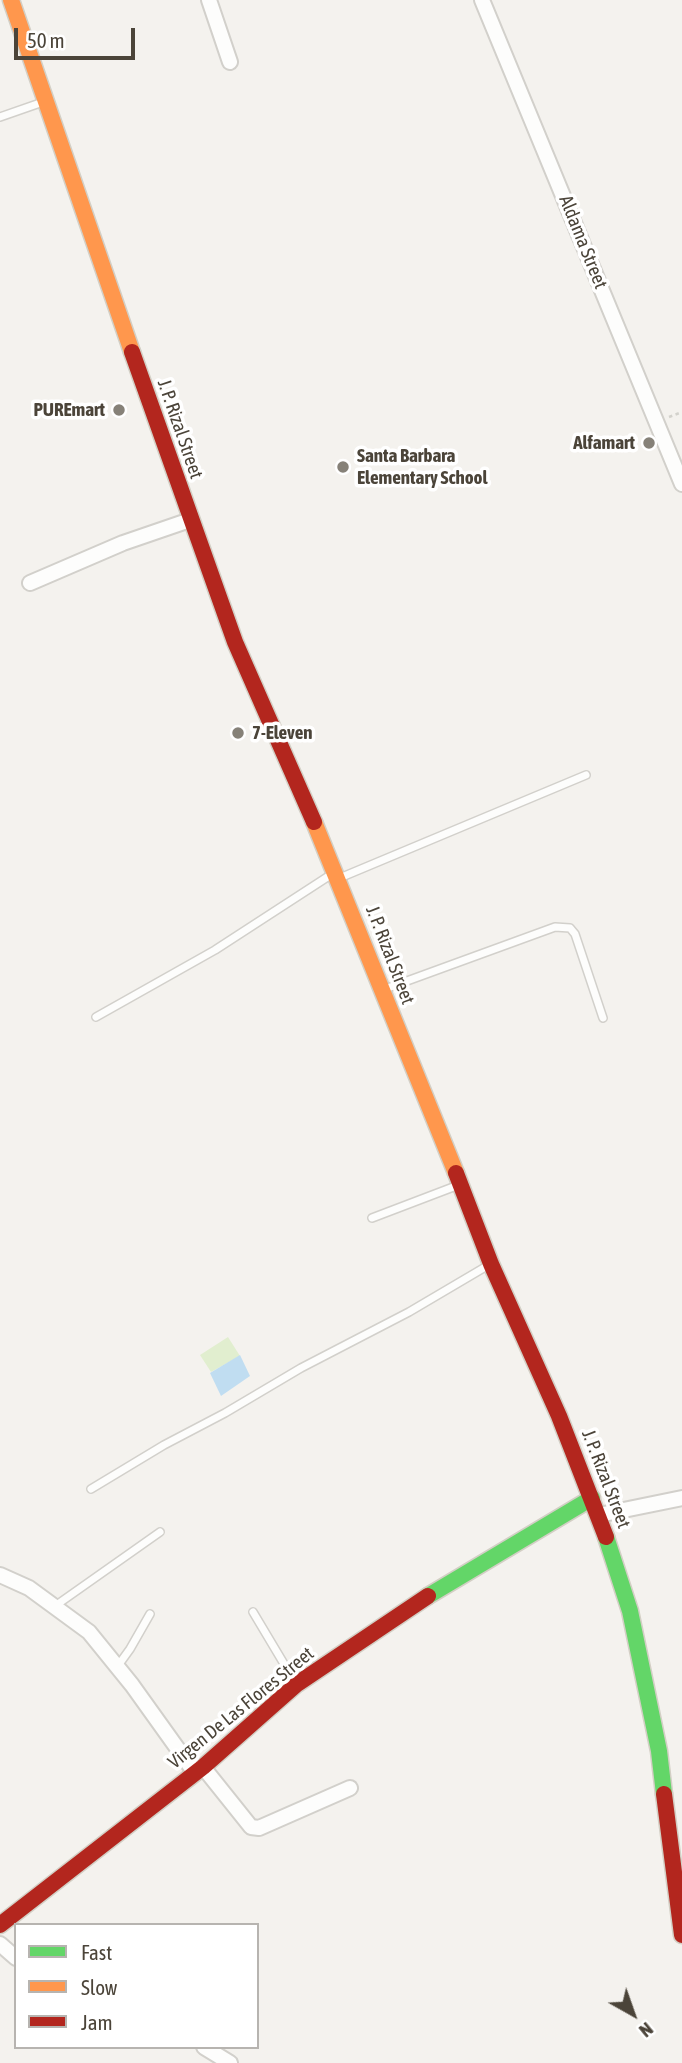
<!DOCTYPE html>
<html>
<head>
<meta charset="utf-8">
<style>
  body { margin:0 }
  #map { position:relative; width:682px; height:2063px; overflow:hidden; background:#f4f2ee; font-family:"Asap Condensed",sans-serif }
  canvas { display:block }
  .legend { position:absolute; left:14px; top:1923px; width:245px; height:126px; box-sizing:border-box; background:#fff; border:2px solid #b7b4b0; margin:0; padding:9px 12px; list-style:none; font-size:21px; color:#4b4439 }
  .legend li { display:flex; align-items:center; gap:14px; height:35px }
  .legend b { width:35px; border:2px solid #b7b4b0 }
  .north { position:absolute; left:598px; top:1979px; width:70px; height:70px; -webkit-text-stroke:5px #fff; paint-order:stroke; rotate:140deg; font-size:19px; font-weight:700; line-height:28px; text-align:center; color:#4b4439 }
  .north::after { content:''; display:block; margin:auto; width:24px; height:32px; background:#4b4439; clip-path:polygon(50% 0,100% 100%,50% 72%,0 100%) }
  .scale { position:absolute; left:14px; top:28px; width:121px; height:32px; box-sizing:border-box; border:4px solid #4b4439; border-top:0; padding-left:9px; font-size:21px; line-height:24px; white-space:nowrap; color:#4b4439; -webkit-text-stroke:5px #fff; paint-order:stroke }
</style>
</head>
<body>
<div id="map">
<canvas width="682" height="2063"></canvas>
<ul class="legend">
<li><b style="height:9px;background:#63d668"></b>Fast</li>
<li><b style="height:9px;background:#ff974d"></b>Slow</li>
<li><b style="height:9px;background:#b3261e"></b>Jam</li>
</ul>
<div class="north">N</div>
<div class="scale">50 m</div>
</div>
<script>
const g = document.querySelector('canvas').getContext('2d');
g.lineJoin = 'round';
function paint(path, color) { g.fillStyle = color; g.fill(path, 'evenodd'); }
const shape = rows => new Path2D(rows.map(r => 'M' + r).join(''));
function trace(path, color, width, dash) { g.strokeStyle = color; g.lineWidth = width; g.lineCap = dash ? 'butt' : 'round'; g.setLineDash(dash || []); g.stroke(path); }
function label(font, color, halo, rows, align = 'center') {
  g.font = font + ' "Asap Condensed",sans-serif'; g.lineWidth = 7; g.setLineDash([]); g.textBaseline = 'middle'; g.strokeStyle = halo; g.fillStyle = color; for (const [text, x, y, turn = 0] of rows) {
    g.save(); g.translate(x, y); g.rotate((+turn || 0) * Math.PI / 180); g.textAlign = isNaN(turn) ? turn : align; if (halo) g.strokeText(text, 0, 0); g.fillText(text, 0, 0); g.restore();
  }
}
paint(shape([
  [228,1337,240,1356,211,1372,200,1355]
]), '#e1eecf');
paint(shape([
  [240,1355,250,1376,221,1396,210,1373]
]), '#c0ddf1');
const lane = shape([
  [0,117,43,102],
  [342,877,586,775],
  [385,989,555,927,570,928,575,934,603,1018],
  [96,1017,215,950,332,874],
  [372,1218,456,1186],
  [91,1489,164,1445,225,1413,301,1368,409,1312,487,1266],
  [55,1606,160,1532],
  [253,1612,296,1684],
  [117,1667,130,1649,150,1614]
]);
const street = shape([
  [209,0,230,62],
  [482,0,682,484],
  [30,583,123,543,190,520],
  [599,1515,682,1498],
  [0,1575,29,1588,89,1632,132,1685,195,1773],
  [203,1767,251,1827,259,1828,350,1788],
  [0,1944,16,1958],
  [204,2047,230,2063]
]);
const fast = shape([
  [606,1537,630,1611,659,1751,664,1794],
  [428,1596,592,1498]
]);
const slow = shape([
  [11,0,132,352],
  [314,822,456,1173]
]);
const jam = shape([
  [132,352,235,642,314,822],
  [456,1173,491,1264,559,1416,606,1537],
  [664,1794,682,1935],
  [0,1925,203,1767,297,1684,428,1596]
]);
trace(lane, '#d2d0cb', 10);
trace(street, '#d2d0cb', 18);
trace(fast, '#d3cfc5', 19);
trace(slow, '#d3cfc5', 19);
trace(jam, '#d3cfc5', 19);
trace(shape([
  [669,417,682,412]
]), '#d3d2cc', 2.5, [3.5, 3.5]);
trace(lane, '#fdfdfc', 7);
trace(street, '#fdfdfc', 14);
trace(fast, '#63d668', 16);
trace(slow, '#ff974d', 16);
trace(jam, '#b3261e', 16);
for (const [x, y, r, color] of [
  [119,410,7,"#868178"],
  [649,443,7,"#868178"],
  [343,467,7,"#868178"],
  [238,733,7,"#868178"]
]) { const dot = new Path2D(); dot.arc(x, y, r, 0, 2 * Math.PI); g.fillStyle = color; g.fill(dot); trace(dot, '#fff', 2.5); }
label('19px', '#4b4439', '#fff', [
  ["Aldama Street",583,242,68],
  ["J. P. Rizal Street",180,429,71],
  ["J. P. Rizal Street",390,955,69],
  ["J. P. Rizal Street",606,1479,69],
  ["Virgen De Las Flores Street",241,1708,-39]
]);
label('bold 19px', '#4b4439', '#fff', [
  ["PUREmart",105,410],
  ["Alfamart",635,443],
  ["Santa Barbara",357,456,"left"],
  ["Elementary School",357,478,"left"],
  ["7-Eleven",252,733,"left"]
], 'right');
</script>
</body>
</html>
